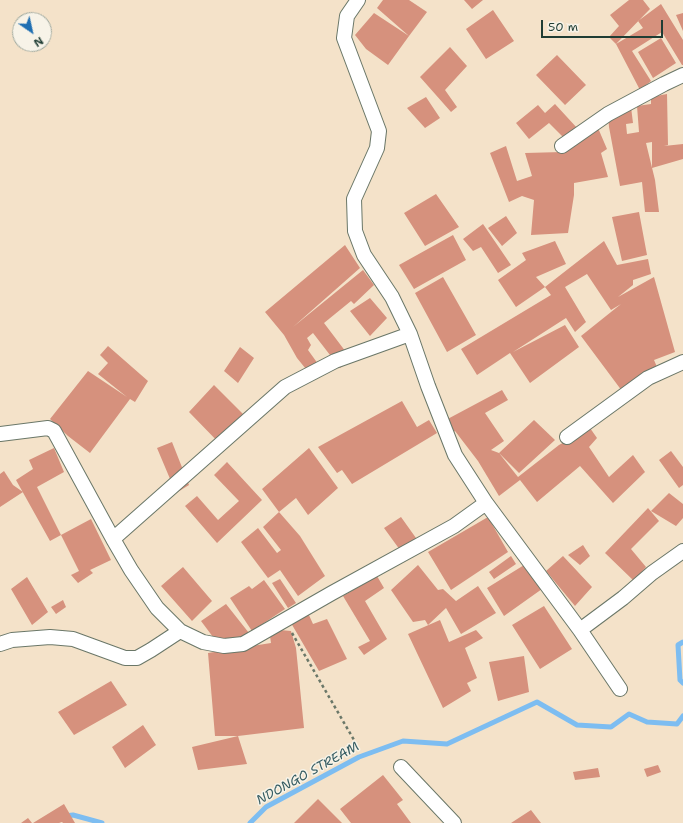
<!DOCTYPE html>
<html>
<head>
<meta charset="utf-8">
<style>
  body { margin:0 }
  #map { position:relative; width:683px; height:823px; overflow:hidden; background:#f4e2c9; font-family:"Shantell Sans",sans-serif }
  canvas { display:block }
  .north { position:absolute; left:12px; top:12px; width:40px; height:40px; box-sizing:border-box; background:#f7f3e8; border:1px solid #a1aaa0; border-radius:50%; rotate:146deg; font-size:11px; font-weight:700; line-height:16px; text-align:center; color:#1f3d34 }
  .north::after { content:''; display:block; margin:auto; width:14px; height:18px; background:#1f6fb2; clip-path:polygon(50% 0,100% 100%,50% 72%,0 100%) }
  .scale { position:absolute; left:541px; top:20px; width:122px; height:18px; box-sizing:border-box; border:2px solid #1f3d34; border-top:0; padding-left:5px; font-size:12px; line-height:14px; white-space:nowrap; color:#1f3d34; -webkit-text-stroke:3px #f7f3e8; paint-order:stroke }
</style>
</head>
<body>
<div id="map">
<canvas width="683" height="823"></canvas>
<div class="north">N</div>
<div class="scale">50 m</div>
</div>
<script>
const g = document.querySelector('canvas').getContext('2d');
g.lineJoin = 'round';
const shape = rows => new Path2D(rows.map(r => 'M' + r).join(''));
function trace(path, color, width, dash) { g.strokeStyle = color; g.lineWidth = width; g.lineCap = dash ? 'butt' : 'round'; g.setLineDash(dash || []); g.stroke(path); }
function paint(path, color) { g.fillStyle = color; g.fill(path, 'evenodd'); }
function label(font, color, halo, rows, align = 'center') {
  g.font = font + ' "Shantell Sans",sans-serif'; g.lineWidth = 3; g.setLineDash([]); g.textBaseline = 'middle'; g.strokeStyle = halo; g.fillStyle = color; for (const [text, x, y, turn = 0] of rows) {
    g.save(); g.translate(x, y); g.rotate((+turn || 0) * Math.PI / 180); g.textAlign = isNaN(turn) ? turn : align; if (halo) g.strokeText(text, 0, 0); g.fillText(text, 0, 0); g.restore();
  }
}
trace(shape([
  [683,642,678,645,680,680,683,683],
  [64,816,73,815,102,823],
  [250,823,266,807,359,757,403,741,447,744,537,702,577,725,611,727,629,714,647,722,677,724,683,716]
]), '#7dbdf1', 5);
paint(shape([
  [383,0,409,0,427,12,409,36,377,8],
  [464,0,483,0,472,9],
  [629,0,643,0,650,9,616,44,609,37,619,26,610,15],
  [661,4,683,40,683,65,682,65,662,32,632,51,651,81,640,90,616,44,643,28,638,21],
  [493,10,514,41,486,59,466,29],
  [374,13,409,36,388,65,366,49,355,35],
  [683,13,683,31,676,15],
  [661,38,676,63,653,78,638,52],
  [450,47,467,66,445,90,457,107,451,112,420,77],
  [557,55,586,85,565,105,536,75],
  [667,94,668,145,664,146,683,144,683,159,652,168,652,142,646,143,655,180,659,212,645,212,642,182,620,186,609,127,608,114,631,107,633,123,626,124,627,134,639,132,637,106,651,104,651,97],
  [426,97,440,118,425,128,407,108],
  [555,104,578,129,568,142,549,123,529,139,516,123,538,105,545,113],
  [598,128,607,149,601,153,608,177,574,183,574,195,568,233,531,235,534,200,522,196,509,202,490,153,506,146,517,181,532,176,525,153,562,152],
  [436,194,459,227,425,246,404,213],
  [639,212,647,255,622,261,612,217],
  [506,216,517,233,502,246,488,228],
  [483,224,511,265,498,273,481,247,473,251,463,239],
  [453,235,466,260,414,289,399,265],
  [555,241,566,264,536,277,545,287,516,307,498,280,526,260,522,253],
  [604,241,617,265,648,259,651,274,633,280,633,285,618,297,654,277,675,352,654,360,657,367,641,374,622,391,581,336,621,304,611,310,587,274,565,287,586,322,575,332,566,318,513,352,565,325,579,347,530,383,510,353,477,375,461,349,551,295,545,287],
  [345,245,360,268,293,327,363,270,374,285,354,304,351,301,324,323,352,360,340,368,313,333,307,338,311,345,308,350,321,368,314,379,297,358,284,335,265,312],
  [443,277,476,335,447,352,415,293],
  [370,298,387,318,370,336,350,311],
  [108,346,148,381,135,402,130,399,90,453,68,436,50,419,88,371,127,397,98,374,108,363,100,355],
  [240,347,254,358,238,383,224,371],
  [214,385,251,422,224,448,189,412],
  [502,390,508,400,485,413,504,441,491,450,499,453,518,477,559,445,590,428,597,438,589,447,609,477,633,455,645,472,613,503,580,466,537,502,520,480,499,496,478,461,455,431,452,433,442,422],
  [402,401,417,427,429,420,437,433,352,484,342,470,337,473,318,447],
  [534,420,555,440,519,473,499,453],
  [172,442,189,485,176,493,157,448],
  [54,448,64,472,37,487,61,535,50,541,16,480,33,469,29,460],
  [309,448,338,488,308,515,296,498,279,512,262,489],
  [671,451,683,467,683,485,679,488,659,460],
  [227,462,262,500,217,543,185,506,197,496,218,520,239,501,214,475],
  [4,471,13,485,23,492,0,507,0,474],
  [669,493,683,504,683,518,676,526,651,511],
  [648,508,659,521,631,549,646,567,634,581,605,553],
  [279,512,300,536,325,576,298,596,280,570,268,578,241,542,258,528,277,553,281,550,263,527],
  [401,517,416,538,400,550,384,528],
  [488,517,508,552,451,590,428,552],
  [91,519,111,560,90,570,93,573,78,583,71,575,79,571,61,535],
  [583,545,590,556,580,565,568,555],
  [511,556,516,564,494,579,489,572],
  [563,556,592,587,575,606,546,571],
  [529,562,542,589,504,616,487,588],
  [418,565,438,590,443,589,456,601,478,586,496,613,461,634,446,608,428,625,425,620,413,622,391,590],
  [183,567,212,601,192,621,161,586],
  [377,576,384,588,365,601,387,639,364,655,358,647,370,641,343,596],
  [27,577,48,612,32,625,11,589],
  [280,579,296,603,288,608,272,583],
  [264,580,285,609,252,631,230,598,249,586,252,589],
  [63,600,66,607,56,614,51,607],
  [226,604,249,633,237,639,219,645,201,621],
  [544,606,572,649,540,669,512,625],
  [308,613,313,624,327,619,347,659,319,671,291,623],
  [440,620,449,642,476,630,483,638,465,648,477,678,467,683,471,691,443,708,408,634],
  [269,629,291,631,296,648,304,728,238,736,215,736,208,653,271,643],
  [524,656,529,692,498,701,489,662],
  [111,681,127,705,74,735,58,712],
  [143,725,156,745,125,768,112,747],
  [238,736,247,764,198,770,192,747],
  [658,765,661,772,647,777,644,769],
  [598,768,600,777,575,780,573,772],
  [383,775,403,800,397,804,411,823,351,823,340,809],
  [318,799,342,823,294,823],
  [64,804,75,823,63,823,62,822,59,823,33,823],
  [531,810,541,823,511,823],
  [28,818,32,823,21,823]
]), '#d6917d');
const minor = shape([
  [358,0,347,16,344,38,379,131,377,148,354,199,355,231,364,255,392,297,410,334,428,386,455,455,486,503],
  [562,146,608,114,664,84,683,75],
  [0,434,48,428,54,431,113,539,131,570,157,608,180,631,203,642,224,646,243,644,332,593,454,526,486,503,580,630,620,689],
  [567,437,648,378,683,362],
  [113,539,285,387,335,361,410,334],
  [580,630,623,598,652,573,683,551],
  [0,644,12,640,50,637,73,639,125,658,137,658,151,650,180,631],
  [401,767,454,823]
]);
trace(minor, '#6a7768', 16);
trace(shape([
  [292,633,354,740]
]), '#6a7768', 2.5, [3, 3]);
trace(minor, '#fff', 14);
label('italic 13px', '#365d63', '#f7f3e8', [
  ["NDONGO STREAM",308,774,-29]
]);
</script>
</body>
</html>
